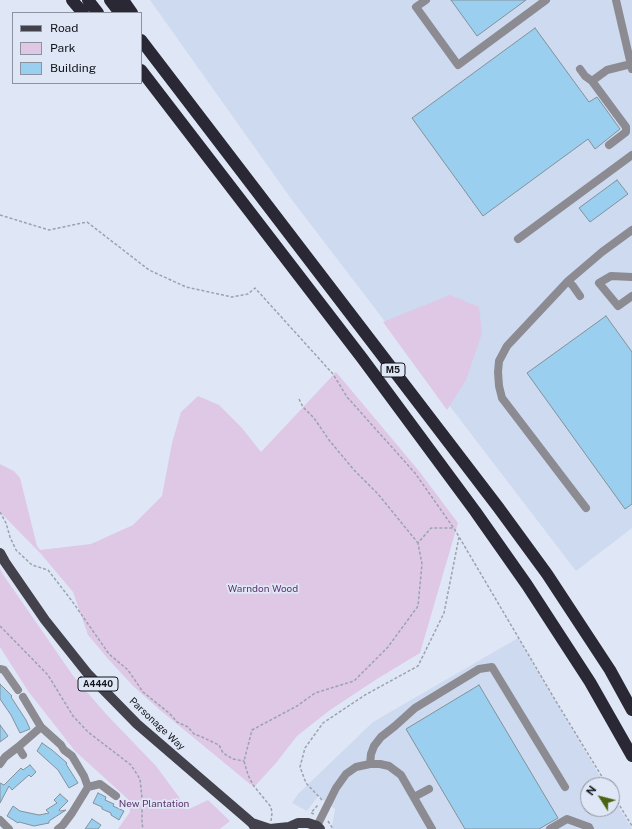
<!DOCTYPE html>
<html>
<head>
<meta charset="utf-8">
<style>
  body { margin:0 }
  #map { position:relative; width:632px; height:829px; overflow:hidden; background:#dfe7f6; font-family:"Public Sans",sans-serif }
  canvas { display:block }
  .legend { position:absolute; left:12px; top:12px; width:130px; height:72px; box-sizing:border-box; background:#dfe7f6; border:1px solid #8d939e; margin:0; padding:5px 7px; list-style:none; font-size:12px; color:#111419 }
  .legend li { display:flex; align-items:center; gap:8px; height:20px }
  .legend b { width:20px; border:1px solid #8d939e }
  .north { position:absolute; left:580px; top:777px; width:40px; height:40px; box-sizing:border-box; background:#dfe7f6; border:1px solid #8d939e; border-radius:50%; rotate:306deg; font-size:11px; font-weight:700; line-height:16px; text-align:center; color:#111419 }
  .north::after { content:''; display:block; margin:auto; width:14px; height:18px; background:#4b6312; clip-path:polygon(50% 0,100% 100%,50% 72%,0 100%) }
</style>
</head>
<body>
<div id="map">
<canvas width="632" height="829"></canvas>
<ul class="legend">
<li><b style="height:5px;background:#42414c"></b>Road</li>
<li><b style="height:11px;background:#dec8e6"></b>Park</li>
<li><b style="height:11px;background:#9acfef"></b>Building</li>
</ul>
<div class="north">N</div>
</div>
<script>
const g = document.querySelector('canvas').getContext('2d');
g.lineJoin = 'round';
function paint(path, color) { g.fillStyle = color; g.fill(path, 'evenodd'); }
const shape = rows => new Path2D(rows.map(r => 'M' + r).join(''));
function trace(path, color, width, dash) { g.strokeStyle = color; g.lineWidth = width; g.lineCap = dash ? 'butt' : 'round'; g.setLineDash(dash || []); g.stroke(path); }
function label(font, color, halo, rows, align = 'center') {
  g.font = font + ' "Public Sans",sans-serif'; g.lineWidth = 3.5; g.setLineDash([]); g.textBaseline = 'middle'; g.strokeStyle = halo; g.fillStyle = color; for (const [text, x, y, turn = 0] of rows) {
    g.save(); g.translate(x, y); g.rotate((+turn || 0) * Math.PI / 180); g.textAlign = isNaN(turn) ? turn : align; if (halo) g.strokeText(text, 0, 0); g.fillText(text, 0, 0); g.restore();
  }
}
paint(shape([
  [150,0,632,0,632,528,576,571,292,200],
  [518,638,605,785,588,785,588,809,612,809,612,796,632,829,333,829,332,827,335,809,318,796,307,811,292,803,298,794,373,722]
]), '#cedaef');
paint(shape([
  [450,295,479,307,482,333,466,380,447,410,383,322],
  [336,372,419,471,458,523,420,653,377,679,330,710,297,736,276,763,255,786,250,784,160,710,133,686,109,660,88,635,73,592,41,554,0,512,0,464,14,471,20,478,37,546,40,550,91,544,133,525,162,496,172,443,181,412,198,396,219,405,242,428,261,452],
  [0,569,4,576,74,677,106,714,156,766,179,797,182,808,189,809,208,800,230,821,220,829,118,829,130,812,130,801,75,751,28,691,0,647]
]), '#dec8e6');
const building = shape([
  [451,0,526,0,477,36,451,0],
  [535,28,589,102,597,97,620,129,595,149,588,139,483,216,412,118,535,28],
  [617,180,628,194,590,222,579,208,617,180],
  [606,316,632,352,632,504,625,509,527,373,606,316],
  [0,684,12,696,11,697,26,720,30,729,20,733,11,715,0,699,0,684],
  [479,685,558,818,539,829,465,829,406,729,479,685],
  [0,725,8,736,0,742,0,725],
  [42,743,52,750,67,763,66,764,78,783,69,788,58,770,37,751,42,743],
  [30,765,36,772,31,777,29,775,12,790,9,786,0,803,0,783,4,785,21,768,23,770,30,765],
  [98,793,106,797,105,800,114,804,113,806,124,811,119,820,111,815,111,813,102,809,102,807,93,803,98,793],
  [60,794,68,801,59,810,60,811,66,810,49,821,49,823,34,826,19,822,18,823,7,816,13,806,20,811,39,815,49,813,46,810,57,803,54,800,60,794],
  [92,819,101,825,98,829,85,829,92,819]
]);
paint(building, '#9acfef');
trace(building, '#83929b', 1);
trace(shape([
  [0,215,49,230,87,222,149,270,186,287,232,297,248,294,255,288,333,374,347,397,415,473,455,530,554,698,607,785],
  [299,399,303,407,314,418,329,440,354,470,378,494,418,543],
  [0,512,6,523,10,537,16,550,32,565,48,570,72,601,109,654,128,670,143,692,169,713,177,722,188,727,194,734,202,737,219,745,223,753,233,759,244,761],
  [0,626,48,675,73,716,88,732,131,765,140,779,142,798,142,823,143,829],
  [612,793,632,826],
  [322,800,306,783,300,767,305,748,323,723,365,695,418,666,444,613,459,537],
  [314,814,311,813,318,805],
  [271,821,272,813,271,807,253,785,248,775,244,761,252,730,297,706,315,693,354,681,388,647,418,606,422,564,418,543,431,528,453,528],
  [328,821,333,829]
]), '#9ba2ae', 1.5, [3, 2]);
trace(shape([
  [426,0,416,7,458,65,546,0],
  [616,0,632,69],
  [580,69,585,76,592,81,626,127,626,132,609,145],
  [592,81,607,70,631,64],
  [518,239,632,155],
  [632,277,611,276,599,283,618,306,632,296],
  [568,281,573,286,580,296],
  [586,508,502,398,499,386,498,372,499,361,507,346,568,281,602,252,632,230],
  [0,669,4,670,18,690],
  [23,697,41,727,61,745,64,750,72,756,84,776,88,787],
  [18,747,41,727],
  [0,764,5,757,18,747,23,755],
  [370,764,371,754,374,746,381,737,395,726,415,708,479,669,492,667,565,787],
  [88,787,100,784,116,796],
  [414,797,429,789],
  [0,820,9,829],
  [317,826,336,788,346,774,356,767,370,764,380,764,389,766,401,775,432,829],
  [58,829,63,825,72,813,88,787],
  [550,829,567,819,589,827,590,829]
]), '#8b8b91', 8);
trace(shape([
  [0,553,5,562,45,620,88,674,137,724,252,823,256,829],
  [252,823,270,829,289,827],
  [286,829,289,827,298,823,308,823,317,826,320,829]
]), '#42414c', 10);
trace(shape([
  [72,0,83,13],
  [88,0,98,13],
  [110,0,120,13],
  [123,0,132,13],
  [141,40,498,507,547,574,610,670,632,710],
  [141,70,362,358,475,511,527,585,590,682,632,756]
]), '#2a2834', 12);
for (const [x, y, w] of [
  [393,370,24],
  [98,684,40]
]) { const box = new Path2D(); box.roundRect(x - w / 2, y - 7, w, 14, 3); g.fillStyle = '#dfe7f6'; g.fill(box); trace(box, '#111419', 1); }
label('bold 9px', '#111419', null, [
  ["M5",393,370],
  ["A4440",98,684]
]);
label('10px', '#5f366d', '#dfe7f6', [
  ["Warndon Wood",263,589],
  ["New Plantation",154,804]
]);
label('10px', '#111419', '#dfe7f6', [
  ["Parsonage Way",157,724,43]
]);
</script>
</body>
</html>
